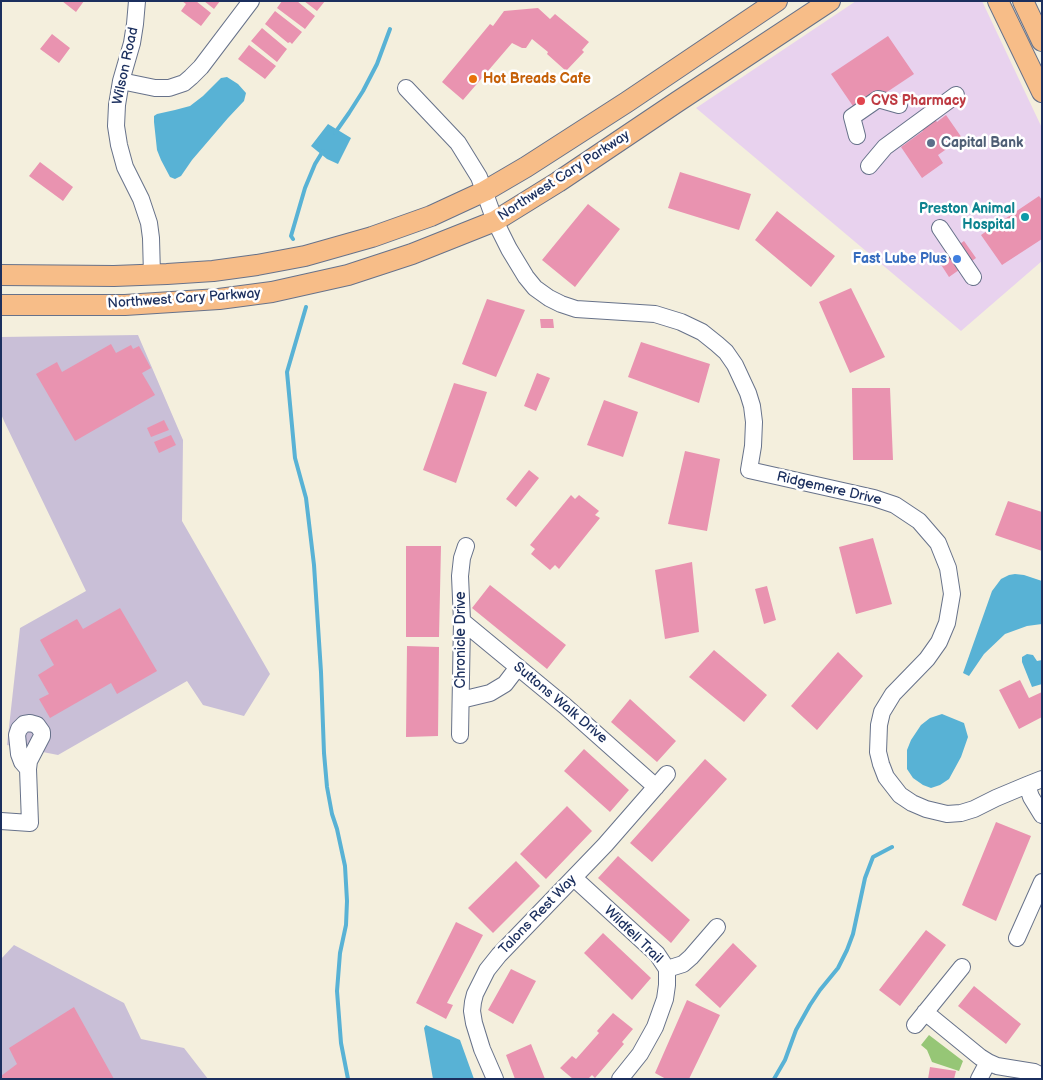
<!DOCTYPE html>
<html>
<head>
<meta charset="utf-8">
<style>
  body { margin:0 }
  #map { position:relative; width:1043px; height:1080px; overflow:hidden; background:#f4efdd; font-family:"Balsamiq Sans",sans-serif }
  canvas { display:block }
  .frame { position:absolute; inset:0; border:2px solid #1b2f5e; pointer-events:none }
</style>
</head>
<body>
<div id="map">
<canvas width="1043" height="1080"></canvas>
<div class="frame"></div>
</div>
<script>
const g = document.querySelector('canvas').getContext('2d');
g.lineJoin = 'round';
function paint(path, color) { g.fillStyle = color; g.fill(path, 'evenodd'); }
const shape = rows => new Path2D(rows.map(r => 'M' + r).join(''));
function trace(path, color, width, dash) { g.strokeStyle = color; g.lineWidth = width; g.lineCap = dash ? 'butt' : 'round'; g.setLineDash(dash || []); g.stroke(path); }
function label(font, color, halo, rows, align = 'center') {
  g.font = font + ' "Balsamiq Sans",sans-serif'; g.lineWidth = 5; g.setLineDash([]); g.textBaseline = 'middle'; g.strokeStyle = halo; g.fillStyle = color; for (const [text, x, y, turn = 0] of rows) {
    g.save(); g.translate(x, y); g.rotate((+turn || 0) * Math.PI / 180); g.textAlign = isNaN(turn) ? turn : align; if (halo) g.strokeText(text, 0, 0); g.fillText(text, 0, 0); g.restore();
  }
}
paint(shape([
  [856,1,982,1,1042,128,1042,261,961,331,696,108]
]), '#e8d2ee');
paint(shape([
  [138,335,183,440,182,521,270,674,244,716,203,705,187,681,58,755,7,745,20,628,86,591,4,421,1,414,1,337],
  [14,945,124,1003,141,1039,184,1048,208,1079,1,1079,1,959]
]), '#c9bfd7');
paint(shape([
  [929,1035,963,1061,959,1071,932,1062,927,1050,921,1045]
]), '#96c676');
paint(shape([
  [227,77,238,84,246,93,244,101,228,118,192,160,181,176,175,179,170,177,161,160,157,150,154,122,154,116,157,114,175,110,190,106,203,96,221,78],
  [328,124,351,138,338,164,327,159,311,146],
  [1015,574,1024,575,1042,581,1042,624,1027,626,1005,634,984,654,969,676,963,673,992,591,1001,579,1009,575],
  [1027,654,1033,655,1037,661,1042,660,1042,684,1032,687,1022,662,1022,657],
  [942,714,964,723,968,737,961,757,949,779,940,785,931,788,923,785,913,778,907,769,907,750,911,740,921,725,930,718],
  [426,1025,460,1040,474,1079,433,1079,424,1028]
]), '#58b2d5');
trace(shape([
  [335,133,349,113,363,91,377,64,390,29],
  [293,239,291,236,305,188,315,164,323,151],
  [306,307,287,372,295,458,306,498,314,565,321,672,324,753,327,787,332,814,337,829,345,866,347,901,346,925,340,953,337,991,341,1043,348,1079],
  [774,1079,785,1060,796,1030,810,1005,820,990,838,968,847,950,853,934,865,878,873,857,892,847]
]), '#58b2d5', 4);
paint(shape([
  [62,1,84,1,76,12],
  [182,1,196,1,211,13,201,26,181,11,186,4],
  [204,1,220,1,214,9],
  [282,1,297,1,315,16,305,29,277,8],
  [304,1,325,1,317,11],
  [538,8,550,19,555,14,589,42,582,50,584,52,566,71,547,54,548,52,532,39,526,48,522,48,512,43,463,100,442,82,490,24,493,26,504,11],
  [275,11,302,32,292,44,290,42,288,43,265,24],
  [262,28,287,49,277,62,251,41],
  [52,34,70,48,59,63,40,49],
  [888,36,914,74,857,112,831,74],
  [249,45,276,66,265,79,238,59],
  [928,110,937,122,946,115,962,138,938,155,943,163,922,178,901,147,923,131,915,119],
  [40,162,73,187,63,201,29,176],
  [680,172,751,194,739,230,668,208],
  [1039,196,1042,200,1042,239,1002,265,981,235],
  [588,204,620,229,575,287,542,260],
  [777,211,835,256,811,287,755,240],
  [964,241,976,258,949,277,938,260],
  [851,288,885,357,850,373,819,302],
  [487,299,525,310,496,377,462,364],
  [540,319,553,319,554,328,541,328],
  [641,342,710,364,699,403,628,377],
  [111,344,116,353,131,345,133,349,139,346,151,368,142,373,155,395,75,441,36,374,57,362,62,372],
  [537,373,550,378,536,411,524,406],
  [454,383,487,392,456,483,423,470],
  [852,388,890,388,893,460,853,460],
  [604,400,638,412,623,457,587,445],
  [164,420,169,430,151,437,147,428],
  [171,435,176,445,159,453,154,442],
  [685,451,720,459,707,531,668,524],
  [529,470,539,478,516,507,506,499],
  [571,495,575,499,579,495,599,511,595,515,600,518,559,569,555,565,550,570,531,554,535,549,530,545],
  [1008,501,1042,512,1042,551,995,535],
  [873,538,892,604,856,614,839,547],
  [406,546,441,546,439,637,406,637],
  [692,562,699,632,665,639,655,570],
  [490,585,566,645,547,669,472,608],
  [767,586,776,620,764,624,755,589],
  [120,608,157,671,117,694,111,683,50,718,39,699,49,694,38,675,54,665,40,640,77,619,83,629],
  [407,646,439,647,438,736,406,737],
  [714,650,767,695,744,722,689,677],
  [838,652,863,676,817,730,791,706],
  [1020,680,1029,698,1042,692,1042,717,1019,729,999,690],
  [630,699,676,741,657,762,611,722],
  [584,749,629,790,610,812,564,771],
  [705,759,727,779,652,862,630,843],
  [567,806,592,831,546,879,520,854],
  [996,822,1031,836,996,921,962,905],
  [618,856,690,920,671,943,598,878],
  [516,861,540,886,493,933,468,908],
  [456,922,483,935,447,1003,453,1005,446,1019,416,1003],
  [926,930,946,945,900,1006,879,990],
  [603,933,651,978,632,1000,584,953],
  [733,943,757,966,720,1008,695,985],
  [511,969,536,981,513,1024,488,1010],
  [974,986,1021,1024,1006,1044,958,1006],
  [687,1000,720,1015,689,1079,666,1079,655,1073],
  [74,1007,114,1079,1,1079,1,1076,17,1064,9,1048],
  [613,1013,633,1029,622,1042,624,1044,595,1078,592,1075,588,1079,573,1079,560,1068,572,1056,576,1059,599,1033,597,1031],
  [531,1044,545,1079,515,1079,506,1055],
  [930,1067,956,1071,954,1079,928,1079]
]), '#e993b0');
const minor = shape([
  [137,1,135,24,132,43,121,81,117,105,116,126,119,145,125,167,141,199,149,223,151,238,152,275],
  [121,81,155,88,169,88,184,83,191,77,201,67,251,1],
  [406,88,458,143,479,177,495,221,509,249,526,277,535,288,549,298,561,304,576,309,655,314,681,322,702,332,717,344,726,352,735,365,748,393,752,406,754,422,753,446,749,470,874,498,895,505,919,521,938,543,948,568,952,594,947,623,939,642,927,659,893,694,882,712,879,725,878,752,881,764,886,777,900,795,912,803,926,809,947,814,961,813,974,809,996,798,1027,785,1042,779],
  [857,136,852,117,878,99,899,105],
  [869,166,885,147,956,95],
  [940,228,973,277],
  [462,621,565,706,656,787],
  [461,700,490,693,505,684,518,667],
  [460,735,462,621,460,576,462,558,466,546],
  [1027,785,1031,797,1042,815],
  [1,821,30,823,28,769,29,761,42,736,42,732,37,725,30,723,24,724,19,729,17,735,19,754,22,762,28,769],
  [574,878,645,943,657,954,667,969,667,985,665,999,655,1027,640,1054,620,1079],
  [1017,938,1042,882],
  [667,969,683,964,691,957,717,927],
  [925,1012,980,1057,988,1062,997,1066,1009,1068,1034,1072,1042,1076],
  [915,1025,962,967],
  [495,1079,482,1049,474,1023,472,1011,473,1002,475,994,487,970,499,955,605,845,667,774],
  [979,1079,988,1062]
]);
const major = shape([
  [998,1,1042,92],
  [1023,1,1042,41],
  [1,275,114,276,167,274,213,271,257,265,305,256,372,237,431,216,485,191,526,167,627,102,777,1],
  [1,305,125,305,219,299,272,292,348,275,412,254,495,221,558,182,677,102,830,1]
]);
trace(minor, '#67728a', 18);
trace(major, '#67728a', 22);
trace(minor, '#fff', 16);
trace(major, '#f7bd88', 20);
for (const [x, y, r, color] of [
  [473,79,5,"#e8710a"],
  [861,101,5,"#e0444e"],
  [931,143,5,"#5c6f8a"],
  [1025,217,5,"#0f9aa8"],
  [957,259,5,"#3f7fe0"]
]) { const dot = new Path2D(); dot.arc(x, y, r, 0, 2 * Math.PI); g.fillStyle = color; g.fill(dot); trace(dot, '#fff', 2); }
label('14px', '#1b2f5e', '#fff', [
  ["Wilson Road",126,66,-78],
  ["Northwest Cary Parkway",564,176,-33],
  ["Northwest Cary Parkway",184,299,-4],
  ["Ridgemere Drive",829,489,13],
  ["Chronicle Drive",461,640,-90],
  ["Suttons Walk Drive",560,703,40],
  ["Talons Rest Way",538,915,-46],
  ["Wildfell Trail",633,935,44]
]);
label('bold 14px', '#c56008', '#fff', [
  ["Hot Breads Cafe",483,79]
], 'left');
label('bold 14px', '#be3a42', '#fff', [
  ["CVS Pharmacy",871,101]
], 'left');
label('bold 14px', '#4e5e75', '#fff', [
  ["Capital Bank",941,143]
], 'left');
label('bold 14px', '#0d838f', '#fff', [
  ["Preston Animal",1015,209],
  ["Hospital",1015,225]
], 'right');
label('bold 14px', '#366cbe', '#fff', [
  ["Fast Lube Plus",947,259]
], 'right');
</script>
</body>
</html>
